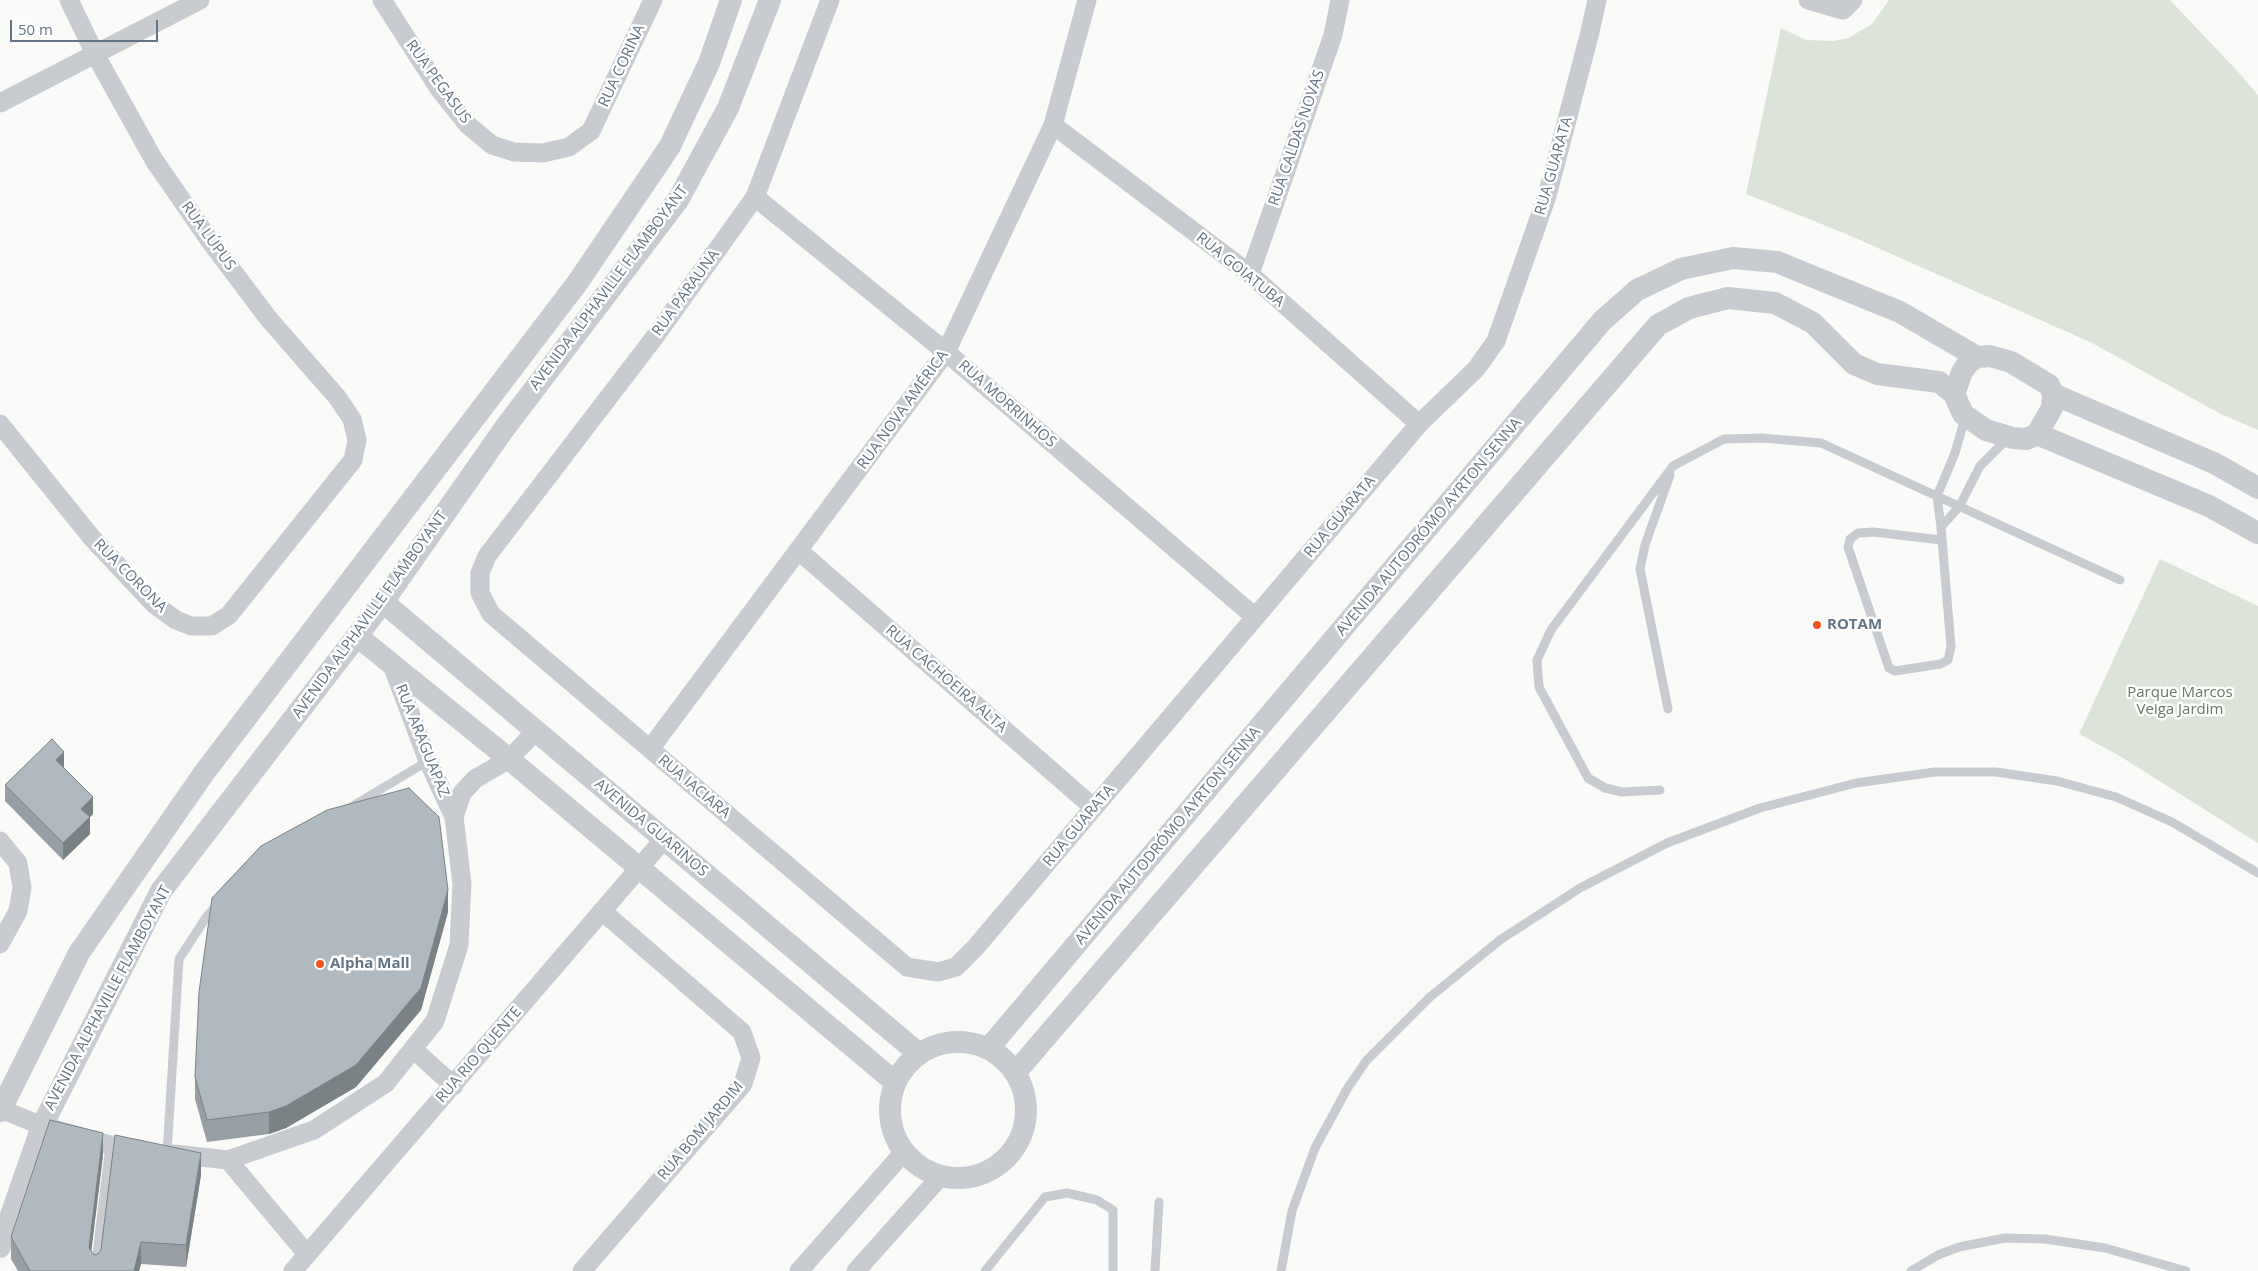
<!DOCTYPE html>
<html>
<head>
<meta charset="utf-8">
<style>
  body { margin:0 }
  #map { position:relative; width:2258px; height:1271px; overflow:hidden; background:#fafaf8; font-family:"Open Sans",sans-serif }
  canvas { display:block }
  .scale { position:absolute; left:10px; top:20px; width:148px; height:22px; box-sizing:border-box; border:2px solid #637585; border-top:0; padding-left:6px; font-size:15px; line-height:18px; white-space:nowrap; color:#637585; -webkit-text-stroke:4px #fff; paint-order:stroke }
</style>
</head>
<body>
<div id="map">
<canvas width="2258" height="1271"></canvas>
<div class="scale">50 m</div>
</div>
<script>
const g = document.querySelector('canvas').getContext('2d');
g.lineJoin = 'round';
function paint(path, color) { g.fillStyle = color; g.fill(path, 'evenodd'); }
const shape = rows => new Path2D(rows.map(r => 'M' + r).join(''));
function trace(path, color, width, dash) { g.strokeStyle = color; g.lineWidth = width; g.lineCap = dash ? 'butt' : 'round'; g.setLineDash(dash || []); g.stroke(path); }
function label(font, color, halo, rows, align = 'center') {
  g.font = font + ' "Open Sans",sans-serif'; g.lineWidth = 5; g.setLineDash([]); g.textBaseline = 'middle'; g.strokeStyle = halo; g.fillStyle = color; for (const [text, x, y, turn = 0] of rows) {
    g.save(); g.translate(x, y); g.rotate((+turn || 0) * Math.PI / 180); g.textAlign = isNaN(turn) ? turn : align; if (halo) g.strokeText(text, 0, 0); g.fillText(text, 0, 0); g.restore();
  }
}
paint(shape([
  [1889,0,2170,0,2241,75,2258,95,2258,430,2221,414,2090,342,1844,233,1746,194,1781,28,1806,40,1834,41,1848,38,1872,24],
  [2160,559,2258,606,2258,843,2118,755,2079,734]
]), '#dce3d8');
trace(shape([
  [1941,527,1959,507,1980,466,2001,445,2009,440],
  [1941,540,1874,532,1858,533,1850,539,1848,547,1889,668,1895,671,1940,664,1948,660,1951,647,1941,527,1937,496,1955,453,1963,425,1963,417],
  [1668,709,1640,569,1645,545,1670,475],
  [1660,790,1622,792,1605,788,1588,778,1539,687,1537,660,1551,630,1673,466,1724,439,1762,438,1821,443,2120,580],
  [351,807,428,761],
  [167,1153,179,959,207,916,217,905],
  [95,1271,110,1145],
  [985,1271,1045,1197,1067,1193,1097,1200,1113,1210,1113,1271],
  [1155,1271,1159,1202],
  [1281,1271,1292,1211,1315,1148,1347,1089,1366,1061,1430,997,1500,940,1580,888,1667,843,1760,808,1856,783,1935,772,1996,772,2057,781,2116,797,2172,822,2258,873],
  [1911,1271,1938,1255,1959,1247,2005,1238,2045,1239,2105,1248,2186,1271]
]), '#c8ccd0', 9);
trace(shape([
  [382,0,440,90,468,125,492,145,514,152,543,153,569,147,591,131,653,0],
  [830,0,755,197,654,338,487,556,480,573,480,593,491,614,907,967,938,972,956,967,975,948,1419,424,1476,369,1496,341,1547,196,1590,32,1597,0],
  [1808,0,1843,10,1853,0],
  [0,103,200,0],
  [1053,125,1250,274,1419,424],
  [755,197,946,352,1255,617],
  [1250,274,1333,35,1340,0],
  [0,424,92,538,154,604,176,620,191,626,212,626,229,615,353,460,357,440,352,419,337,397,268,318,210,241,154,160,95,54,69,0],
  [798,550,1094,808],
  [650,749,946,352,1053,125,1087,0],
  [454,817,462,793,475,779,509,759,536,731],
  [0,841,18,863,22,888,18,911,0,944],
  [413,1049,454,1086],
  [1,1109,42,1126,110,1145,138,1149],
  [175,1154,228,1160,314,1130,386,1083,435,1021,459,945,462,884,454,817,428,761,392,665],
  [228,1160,306,1253],
  [293,1271,664,839],
  [582,1271,743,1084,751,1058,742,1032,602,911],
  [799,1271,904,1152],
  [856,1271,941,1176]
]), '#c8ccd0', 19);
trace(shape([
  [1990,356,2011,362,2049,385,2053,394,2052,408,2037,434,2027,439,2013,438,1986,430,1963,414,1954,394,1962,372,1968,363,1977,357,1990,356],
  [2053,394,2214,463,2258,488],
  [2037,434,2209,506,2258,533],
  [383,602,919,1054],
  [357,636,509,759,895,1082],
  '890 1110a68 68 0 1 1 136 0a68 68 0 1 1-136 0Z',
  [988,1049,1602,321,1637,290,1681,269,1733,258,1777,262,1900,312,1977,357],
  [1015,1073,1658,325,1689,308,1728,298,1775,303,1813,323,1854,364,1877,374,1939,382,1954,394],
  [0,1111,79,953,204,773,578,282,670,146,709,63,731,0],
  [0,1247,42,1126,161,891,383,602,504,429,678,200,728,108,770,0]
]), '#c8ccd0', 22);
paint(shape([
  [64,767,93,814,90,817,90,834,63,860,5,801,5,785],
  [448,912,421,1010,356,1087,286,1128,269,1134,207,1142,195,1099,195,1077],
  [103,1155,91,1251,94,1255,98,1254,201,1175,186,1267,141,1264,139,1271,18,1271,11,1259,11,1237]
]), '#979fa4');
paint(shape([
  [64,752,64,768,56,760],
  [93,797,93,814,90,817,90,834,63,860,63,843,81,809],
  [448,890,448,912,421,1010,356,1087,286,1128,269,1134,269,1112],
  [103,1133,103,1155,89,1270,89,1248],
  [201,1153,201,1175,186,1267,186,1245],
  [141,1242,141,1264,139,1271,134,1271]
]), '#7b8286');
const building = shape([
  [52,739,64,752,56,760,93,797,81,809,90,817,63,843,5,785,52,739],
  [409,788,439,817,448,890,421,988,356,1065,286,1106,269,1112,207,1120,195,1077,199,992,212,898,261,846,327,810,409,788],
  [50,1120,103,1133,89,1248,94,1255,98,1254,101,1250,115,1135,201,1153,186,1245,141,1242,134,1271,30,1271,11,1237,50,1120]
]);
paint(building, '#b0b9bf');
trace(building, '#7b8286', 1);
for (const [x, y, r, color] of [
  [1817,625,5,"#f25620"],
  [320,964,5,"#f25620"]
]) { const dot = new Path2D(); dot.arc(x, y, r, 0, 2 * Math.PI); g.fillStyle = color; g.fill(dot); trace(dot, '#fff', 2); }
label('15px', '#637585', '#fff', [
  ["RUA CORINA",622,66,-65],
  ["RUA PEGASUS",438,82,54],
  ["RUA CALDAS NOVAS",1297,138,-71],
  ["RUA GUARATA",1554,166,-74],
  ["RUA LÚPUS",208,236,54],
  ["RUA GOIATUBA",1240,270,39],
  ["AVENIDA ALPHAVILLE FLAMBOYANT",609,288,-53],
  ["RUA PARAUNA",686,293,-54],
  ["RUA MORRINHOS",1007,404,41],
  ["RUA NOVA AMÉRICA",903,410,-54],
  ["RUA GUARATA",1340,517,-50],
  ["AVENIDA AUTODRÓMO AYRTON SENNA",1429,527,-50],
  ["RUA CORONA",130,576,45],
  ["AVENIDA ALPHAVILLE FLAMBOYANT",370,615,-54],
  ["RUA CACHOEIRA ALTA",946,679,41],
  ["RUA ARAGUAPAZ",422,741,68],
  ["RUA IACIARA",694,787,40],
  ["RUA GUARATA",1079,826,-50],
  ["AVENIDA GUARINOS",651,828,40],
  ["AVENIDA AUTODRÓMO AYRTON SENNA",1168,836,-50],
  ["AVENIDA ALPHAVILLE FLAMBOYANT",108,998,-62],
  ["RUA RIO QUENTE",479,1055,-49],
  ["RUA BOM JARDIM",701,1131,-50]
]);
label('bold 15px', '#637585', '#fff', [
  ["ROTAM",1827,625],
  ["Alpha Mall",330,964]
], 'left');
label('15px', '#667c62', '#fff', [
  ["Parque Marcos",2180,693],
  ["Veiga Jardim",2180,710]
]);
</script>
</body>
</html>
